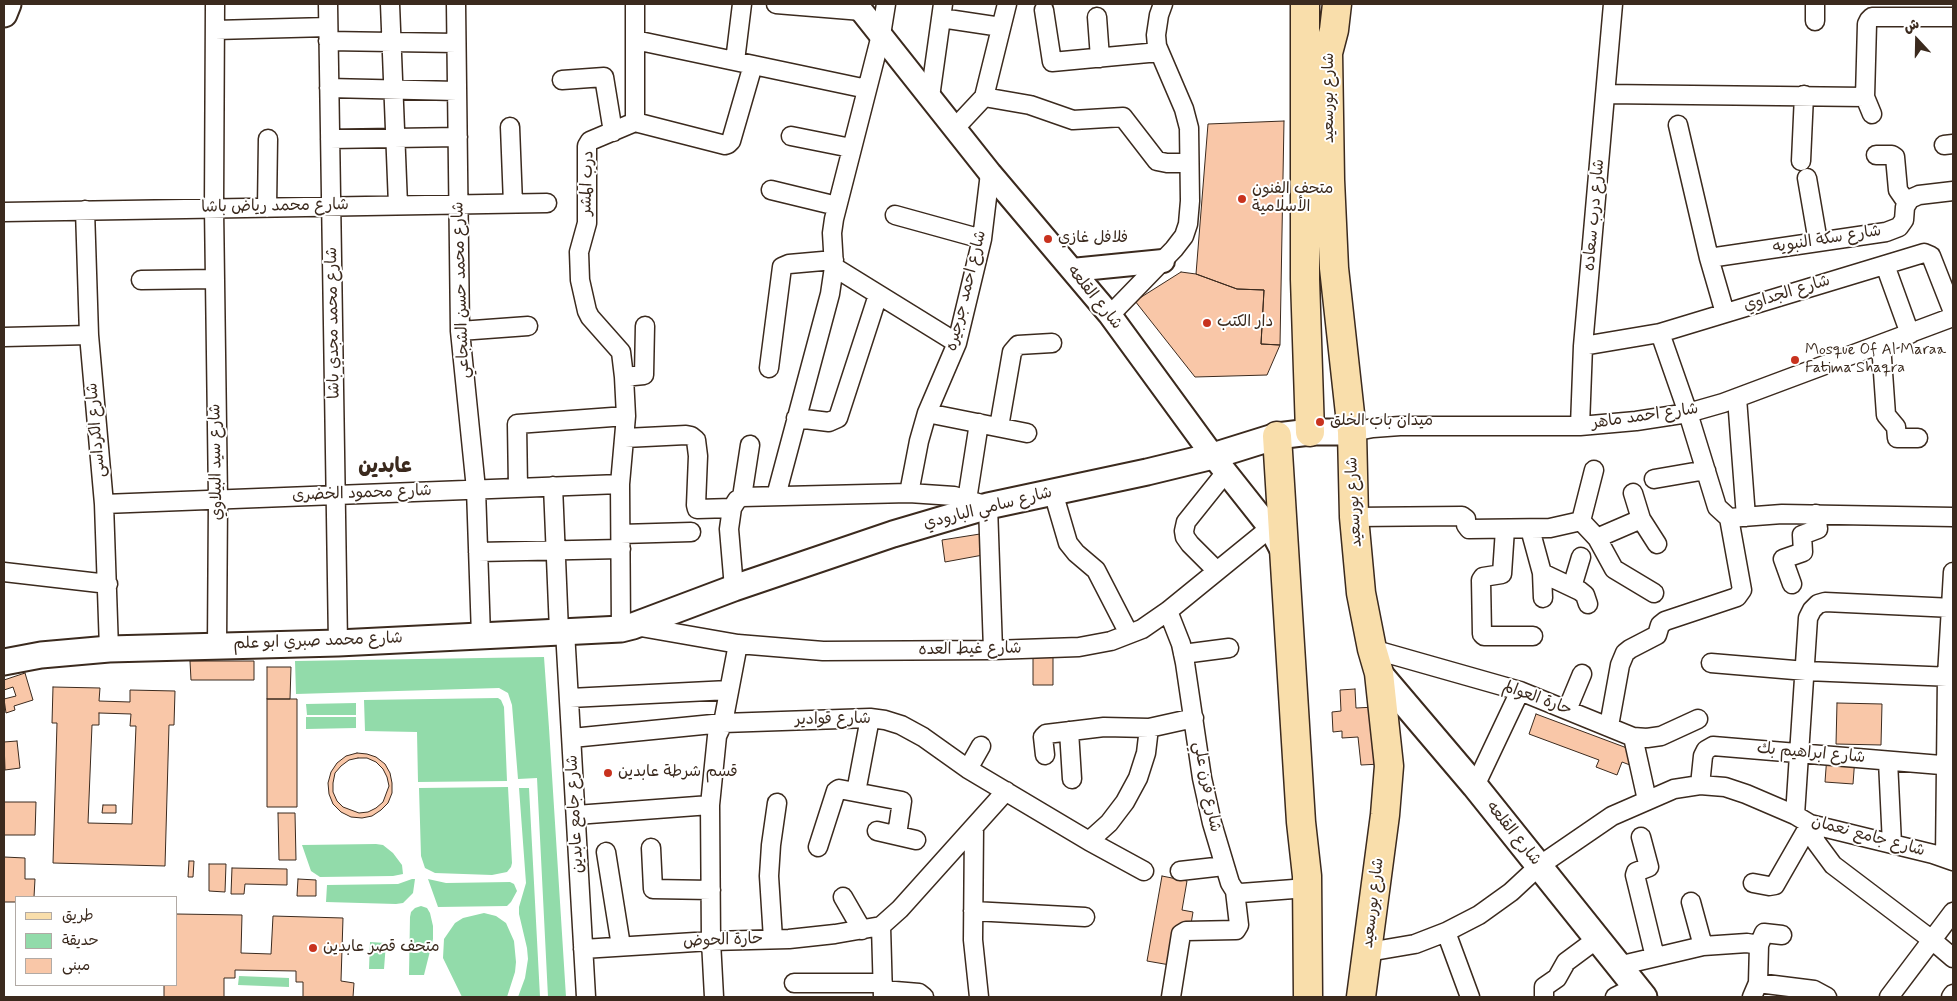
<!DOCTYPE html>
<html>
<head>
<meta charset="utf-8">
<style>
  body { margin:0 }
  #map { position:relative; width:1957px; height:1001px; overflow:hidden; background:#fff; font-family:Mynerve,"Playpen Sans Arabic",sans-serif }
  canvas { display:block }
  .frame { position:absolute; inset:0; border:5px solid #3b2a1e; pointer-events:none }
  .legend { position:absolute; left:15px; top:896px; width:162px; height:90px; box-sizing:border-box; background:#fff; border:1px solid #b1aaa5; margin:0; padding:6px 9px; list-style:none; font-size:15px; color:#3b2a1e }
  .legend li { display:flex; align-items:center; gap:10px; height:25px }
  .legend b { width:25px; border:1px solid #b1aaa5 }
  .north { position:absolute; left:1892px; top:15px; width:50px; height:50px; -webkit-text-stroke:4px #fff; paint-order:stroke; rotate:339deg; font-size:14px; font-weight:700; line-height:20px; text-align:center; color:#3b2a1e }
  .north::after { content:''; display:block; margin:auto; width:18px; height:22px; background:#3b2a1e; clip-path:polygon(50% 0,100% 100%,50% 72%,0 100%) }
</style>
</head>
<body>
<div id="map">
<canvas width="1957" height="1001"></canvas>
<div class="frame"></div>
<ul class="legend">
<li><b style="height:6px;background:#f9deab"></b>طريق</li>
<li><b style="height:14px;background:#92dbaa"></b>حديقة</li>
<li><b style="height:14px;background:#f9c7a8"></b>مبنى</li>
</ul>
<div class="north">ش</div>
</div>
<script>
const g = document.querySelector('canvas').getContext('2d');
g.lineJoin = 'round';
function paint(path, color) { g.fillStyle = color; g.fill(path, 'evenodd'); }
const shape = rows => new Path2D(rows.map(r => 'M' + r).join(''));
function trace(path, color, width, dash) { g.strokeStyle = color; g.lineWidth = width; g.lineCap = dash ? 'butt' : 'round'; g.setLineDash(dash || []); g.stroke(path); }
function label(font, color, halo, rows, align = 'center') {
  g.font = font + ' Mynerve,"Playpen Sans Arabic",sans-serif'; g.lineWidth = 4; g.setLineDash([]); g.textBaseline = 'middle'; g.strokeStyle = halo; g.fillStyle = color; for (const [text, x, y, turn = 0] of rows) {
    g.save(); g.translate(x, y); g.rotate((+turn || 0) * Math.PI / 180); g.textAlign = isNaN(turn) ? turn : align; if (halo) g.strokeText(text, 0, 0); g.fillText(text, 0, 0); g.restore();
  }
}
paint(shape([
  [544,657,549,728,566,997,548,997,537,778,518,779,512,705,508,693,499,688,296,694,295,661],
  [498,698,501,700,504,707,507,781,418,782,417,732,365,731,364,700],
  [356,703,356,715,307,715,306,704],
  [306,717,356,717,356,728,306,729],
  [508,787,512,863,511,867,507,872,492,875,435,873,425,868,421,856,419,788],
  [519,788,529,788,540,997,518,997,525,978,528,959,527,948,519,914,519,907,526,883],
  [376,844,383,845,393,853,402,865,403,874,393,876,320,877,311,871,302,845],
  [412,879,415,879,413,893,403,903,396,904,326,902,327,885,398,884],
  [428,879,446,883,510,882,514,884,517,891,511,902,507,906,438,907],
  [421,906,427,908,430,913,433,926,433,939,424,975,409,975,410,917,411,912,415,908],
  [484,913,496,916,506,923,514,941,516,962,515,972,507,997,462,997,443,958,444,939,455,923,463,918],
  [370,942,386,943,384,969,369,969],
  [239,976,289,978,289,987,238,985]
]), '#92dbaa');
const building = shape([
  [1284,121,1280,345,1261,344,1264,290,1237,289,1196,274,1208,124,1284,121],
  [1181,272,1196,274,1237,289,1264,290,1261,344,1280,345,1267,375,1195,377,1135,301,1181,272],
  [980,534,983,555,945,562,942,540,980,534],
  [1033,657,1053,657,1053,685,1033,685,1033,657],
  [190,661,254,661,254,680,191,680,190,661],
  [267,667,291,667,290,699,267,699,267,667],
  [25,673,33,700,14,706,15,710,6,713,4,699,16,696,13,687,4,690,4,680,25,673],
  [53,687,100,688,99,701,130,702,130,690,175,691,174,725,169,725,165,866,53,863,57,723,52,723,53,687],
  [99,713,131,714,130,726,136,726,132,824,88,823,92,725,99,725,99,713],
  [1355,689,1356,708,1376,707,1381,764,1361,765,1358,737,1342,738,1342,731,1333,732,1332,712,1341,711,1340,690,1355,689],
  [267,699,297,699,297,807,267,807,267,699],
  [1837,703,1882,704,1881,745,1836,744,1837,703],
  [1536,714,1635,751,1630,765,1622,762,1617,775,1596,767,1599,760,1529,734,1536,714],
  [17,741,20,768,5,770,4,742,17,741],
  [357,753,367,754,376,757,385,764,390,773,392,783,392,793,388,803,381,810,372,816,362,818,351,817,341,812,333,804,329,794,328,783,331,772,337,763,346,756,357,753],
  [358,758,367,758,376,762,383,769,387,777,389,786,383,802,376,808,368,812,359,813,343,807,337,801,333,792,333,783,335,773,341,766,349,760,358,758],
  [1827,755,1855,757,1853,784,1825,782,1827,755],
  [4,802,36,802,35,835,4,835,4,802],
  [103,805,116,805,116,813,102,813,103,805],
  [278,813,295,813,296,860,279,860,278,813],
  [4,857,25,858,25,879,35,879,34,897,16,897,16,902,4,902,4,857],
  [189,861,194,861,193,877,188,877,189,861],
  [209,864,226,864,225,892,209,891,209,864],
  [232,868,287,869,287,885,245,884,244,894,231,894,232,868],
  [1162,876,1187,881,1182,910,1193,912,1185,960,1170,965,1147,961,1162,876],
  [298,879,316,880,316,896,297,896,298,879],
  [176,914,242,915,241,953,271,954,273,916,343,918,341,981,354,983,353,997,303,997,303,982,296,982,296,971,235,970,235,978,224,978,224,997,164,997,164,985,176,985,176,914]
]);
paint(building, '#f9c7a8');
trace(building, '#3b2a1e', 1);
const minor = shape([
  [215,4,214,208,218,499,217,645],
  [328,4,338,643],
  [390,4,398,205],
  [456,4,460,331,476,489,481,636],
  [635,4,635,122],
  [776,4,862,11],
  [1044,10,1052,62,1159,52],
  [1097,17,1100,58],
  [941,18,1001,27],
  [1815,21,1815,4],
  [215,30,328,27],
  [635,40,867,89],
  [328,41,456,43],
  [735,61,742,4],
  [562,80,604,77,613,132],
  [329,88,457,91],
  [1605,94,1865,97],
  [930,97,943,4],
  [984,97,1030,105,1073,120,1123,117,1157,161,1167,163,1189,163],
  [1872,114,1865,97,1867,24,1869,20,1872,17,1953,17],
  [1678,125,1709,258,1725,313],
  [510,127,513,204],
  [955,128,984,97,1007,4],
  [791,136,851,148],
  [330,139,458,137],
  [1944,145,1953,144],
  [1876,155,1892,155,1895,157,1898,190,1907,203],
  [1801,161,1804,95],
  [1807,178,1818,242],
  [771,190,837,206],
  [267,208,268,139],
  [85,210,89,335,104,504,109,649],
  [4,212,547,203],
  [895,215,982,239],
  [1709,258,1886,232,1899,227,1904,220,1905,207,1910,199,1919,195,1953,191],
  [1885,265,1910,334],
  [834,267,957,343],
  [141,280,215,279],
  [1110,315,1174,249,1184,236,1188,224,1190,201,1189,128,1184,109,1157,46,1156,35,1159,15,1163,4],
  [460,331,528,326],
  [4,337,89,335],
  [1881,344,1886,415,1896,427,1897,438,1918,438],
  [1583,346,1660,333,1924,253,1931,256,1953,312],
  [769,368,782,267,789,264,834,260],
  [624,377,644,375,645,326],
  [1737,398,1746,517],
  [927,413,1027,433],
  [796,418,829,422,838,418,878,295],
  [1580,426,1583,346,1613,4],
  [999,427,1012,352,1018,345,1052,343],
  [1352,432,1373,428,1400,426,1580,426,1636,421,1688,413,1723,403,1953,317],
  [625,438,686,435,691,436,696,440,698,456,696,505,697,509,732,508],
  [1594,470,1581,521,1597,538,1614,569,1654,593],
  [1654,479,1706,470],
  [553,486,559,631],
  [518,487,517,424,626,416],
  [1053,492,1068,543,1076,553,1096,570,1129,634],
  [909,493,919,441,927,413,957,343,982,239,990,173],
  [1633,493,1641,519,1657,544],
  [776,496,830,294,834,267,832,233,834,219,881,35,886,4],
  [742,497,909,493,954,496,988,506,993,650],
  [967,500,979,423],
  [104,504,620,484],
  [1354,517,1462,516,1466,519,1466,525,1469,529,1550,528,1581,521],
  [1729,518,1782,514,1953,517],
  [1505,529,1502,574,1483,577,1481,580,1482,634,1484,636,1533,636],
  [1530,529,1542,573,1543,598],
  [621,534,691,532],
  [1597,538,1641,519],
  [478,552,621,549],
  [1217,571,1190,544,1185,537,1184,531,1186,522,1226,472],
  [4,572,108,584],
  [1542,573,1580,591,1585,595,1588,604],
  [1792,584,1783,559,1803,552,1802,535,1818,529,1816,514],
  [1572,587,1581,557],
  [734,588,729,529,732,508,737,500,742,497,750,445],
  [1168,611,1181,644,1185,663,1202,778,1212,823,1230,883,1235,891,1241,893,1307,888],
  [635,626,738,644,823,651,993,650,1079,647,1111,641,1142,629,1168,611,1270,528],
  [621,629,620,484,626,416,624,377,621,352,590,317,587,311,580,280,579,252,587,223,587,146,590,141,635,122,725,145,728,144,731,141,753,65],
  [565,631,586,997],
  [1372,649,1520,691,1633,737,1647,738,1661,736,1698,719],
  [1183,654,1229,648],
  [1711,663,1806,671,1953,677],
  [570,698,729,690],
  [1567,710,1582,674],
  [1609,726,1620,665,1625,653,1630,649,1657,635,1660,625,1665,621,1737,597,1742,590,1729,518,1717,507,1688,413,1660,333],
  [1069,731,1072,779],
  [1633,737,1647,800],
  [572,738,723,723,870,718,885,720,901,725,923,737,968,769,1089,841,1144,871],
  [1045,755,1043,737,1046,734,1104,727,1149,728,1194,718],
  [1888,761,1892,844],
  [968,769,981,746],
  [1700,785,1703,756,1706,750,1713,746,1953,766],
  [1475,786,1520,691],
  [856,792,870,718],
  [576,815,710,805],
  [1795,815,1808,618,1812,610,1818,604,1825,602,1953,608],
  [1810,824,1816,842,1833,865,1932,940,1953,958],
  [974,827,973,940,979,997],
  [877,831,916,840],
  [1641,837,1649,867,1636,872,1635,875,1655,957],
  [1089,841,1109,823,1125,802,1138,778,1146,753,1149,728],
  [818,847,836,791,839,789,902,801,897,835],
  [651,848,653,889,711,890],
  [606,852,621,946],
  [1945,858,1947,676,1953,572],
  [1180,871,1224,866],
  [1753,883,1769,886,1775,885,1810,824],
  [843,897,862,930],
  [1691,902,1703,946],
  [973,911,1085,917],
  [881,926,883,997],
  [1446,932,1470,997],
  [773,939,769,876,771,845,777,803],
  [583,949,711,941,789,939,835,934,881,926,900,909,1006,791],
  [1368,952,1415,944,1446,932,1479,915,1511,892,1539,866,1612,816,1674,789,1700,785,1725,787,1746,794,1795,815,1810,824,1933,854,1953,861],
  [1618,966,1703,946,1747,943,1759,945,1764,933,1782,935],
  [794,983,883,983],
  [1758,983,1814,990,1827,997],
  [883,990,919,993,924,997],
  [714,997,711,941,710,805,717,736,723,723,738,644],
  [1171,997,1181,934,1186,931,1236,930,1239,925,1235,891],
  [1544,997,1544,987,1557,978,1566,962,1597,939],
  [1615,997,1635,987],
  [1752,997,1758,983,1759,945],
  [1889,997,1953,912],
  [1951,997,1953,994]
]);
const tertiary = shape([
  [856,4,990,173,1110,315,1213,456,1270,528,1283,553],
  [1072,270,1163,261]
]);
const secondary = shape([
  [4,14,8,4],
  [4,662,41,655,109,649,338,643,621,629,633,626,734,588,893,534,988,506,1147,472,1213,456,1277,436,1310,432,1352,432],
  [1379,673,1475,786,1644,997]
]);
const primary = shape([
  [1305,4,1305,279,1310,432],
  [1337,4,1334,30,1328,53,1330,180,1334,268,1352,432,1354,517,1361,593,1372,649,1379,673,1389,766,1385,815,1361,997],
  [1277,436,1301,822,1307,876,1308,997]
]);
trace(minor, '#3b2a1e', 21);
trace(tertiary, '#3b2a1e', 26);
trace(secondary, '#3b2a1e', 29);
trace(primary, '#3b2a1e', 31);
trace(minor, '#fff', 18);
trace(tertiary, '#fff', 22);
trace(secondary, '#fff', 25);
trace(primary, '#f9deab', 28);
for (const [x, y, r, color] of [
  [1242,199,5,"#c8321e"],
  [1048,239,5,"#c8321e"],
  [1207,323,5,"#c8321e"],
  [1795,360,5,"#c8321e"],
  [1320,422,5,"#c8321e"],
  [608,773,5,"#c8321e"],
  [313,948,5,"#c8321e"]
]) { const dot = new Path2D(); dot.arc(x, y, r, 0, 2 * Math.PI); g.fillStyle = color; g.fill(dot); trace(dot, '#fff', 2); }
label('16px', '#3b2a1e', '#fff', [
  ["شارع بورسعيد",1330,98,-90],
  ["درب المشر",588,183,-88],
  ["شارع محمد رياض باشا",275,207,-1],
  ["شارع درب سعاده",1595,215,-85],
  ["شارع سكة النبويه",1827,240,-9],
  ["شارع محمد حسن الشجاعي",462,290,-92],
  ["شارع احمد جرجيره",967,291,-76],
  ["شارع الجداوي",1787,294,-17],
  ["شارع القلعه",1094,298,51],
  ["شارع محمد مجدي باشا",334,323,-91],
  ["شارع احمد ماهر",1645,417,-8],
  ["شارع الكرداسى",97,430,-95],
  ["شارع سيد البيلاوي",217,462,-91],
  ["شارع محمود الخضرى",362,494,-2],
  ["شارع بورسعيد",1355,502,-93],
  ["شارع سامي البارودي",988,509,-14],
  ["شارع محمد صبري ابو علم",318,642,-2],
  ["شارع غيط العده",970,650,-1],
  ["حارة العوالم",1537,699,20],
  ["شارع قوادير",833,720,-1],
  ["شارع ابراهيم بك",1811,754,5],
  ["شارع فرن علي",1206,787,79],
  ["شارع جامع عابدين",576,814,-93],
  ["شارع القلعه",1513,834,51],
  ["شارع جامع نعمان",1868,837,15],
  ["شارع بورسعيد",1374,903,-83],
  ["حارة الحوض",723,941,-2]
]);
label('16px', '#3b2a1e', '#fff', [
  ["متحف الفنون",1252,190],
  ["الأسلامية",1252,208],
  ["فلافل غازي",1058,239],
  ["دار الكتب",1217,323],
  ["Mosque Of Al Maraa",1805,351],
  ["Fatima Shaqra",1805,369],
  ["ميدان باب الخلق",1330,422],
  ["قسم شرطة عابدين",618,773],
  ["متحف قصر عابدين",323,948]
], 'left');
label('bold 21px', '#3b2a1e', '#fff', [
  ["عابدين",385,468]
]);
</script>
</body>
</html>
